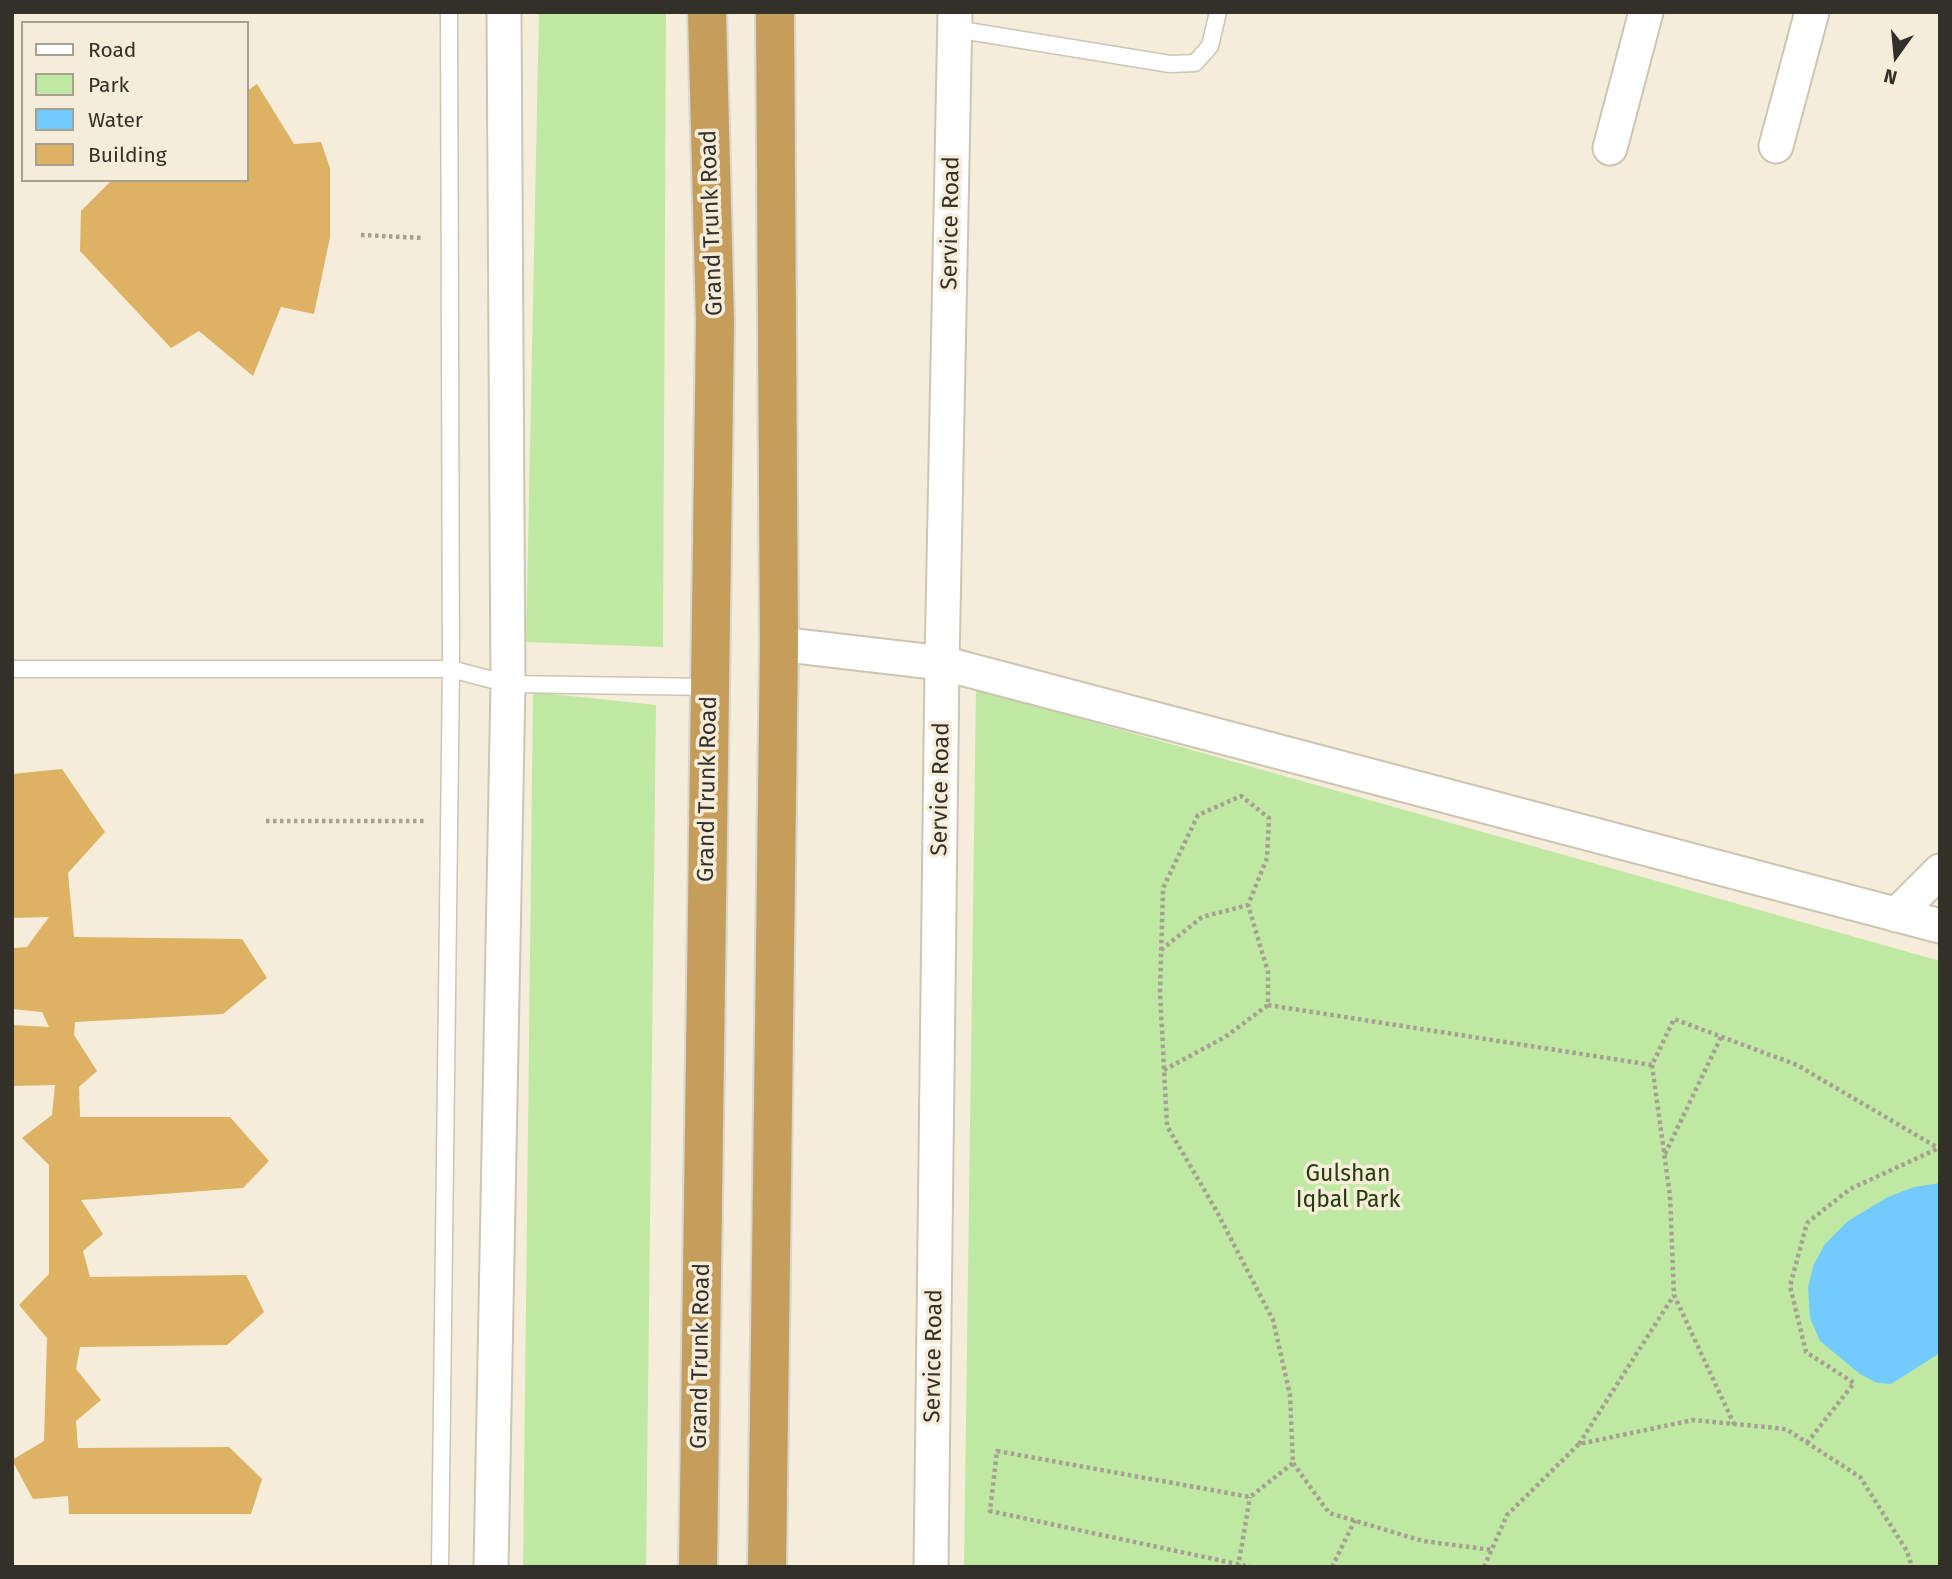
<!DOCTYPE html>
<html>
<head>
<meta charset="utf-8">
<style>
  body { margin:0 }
  #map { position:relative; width:1952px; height:1579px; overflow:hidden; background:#f6ecda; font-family:"Fira Sans",sans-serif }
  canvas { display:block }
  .frame { position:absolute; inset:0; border:14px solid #333029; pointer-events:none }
  .legend { position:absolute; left:21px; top:21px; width:228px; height:161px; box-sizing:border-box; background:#f6ecda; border:2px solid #a8a193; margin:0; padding:9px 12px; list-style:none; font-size:21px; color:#333029 }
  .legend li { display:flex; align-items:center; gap:14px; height:35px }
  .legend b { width:35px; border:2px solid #a8a193 }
  .north { position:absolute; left:1861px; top:21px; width:70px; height:70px; -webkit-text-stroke:5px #f6ecda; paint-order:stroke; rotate:195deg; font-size:19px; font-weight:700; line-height:28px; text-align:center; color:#333029 }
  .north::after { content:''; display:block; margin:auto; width:24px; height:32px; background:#333029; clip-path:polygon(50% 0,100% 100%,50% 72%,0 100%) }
</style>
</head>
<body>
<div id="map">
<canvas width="1952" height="1579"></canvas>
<div class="frame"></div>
<ul class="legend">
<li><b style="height:9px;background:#fff"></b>Road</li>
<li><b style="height:19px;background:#bfe8a3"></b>Park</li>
<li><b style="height:19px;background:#73cafc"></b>Water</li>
<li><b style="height:19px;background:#ddb262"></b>Building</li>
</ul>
<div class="north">N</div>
</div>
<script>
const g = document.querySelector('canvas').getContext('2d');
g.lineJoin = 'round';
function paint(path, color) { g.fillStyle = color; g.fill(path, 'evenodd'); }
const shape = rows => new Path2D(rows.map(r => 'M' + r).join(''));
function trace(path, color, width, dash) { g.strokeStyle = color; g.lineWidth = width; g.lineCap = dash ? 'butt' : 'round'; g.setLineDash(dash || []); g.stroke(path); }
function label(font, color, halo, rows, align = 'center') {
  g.font = font + ' "Fira Sans",sans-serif'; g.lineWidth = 7; g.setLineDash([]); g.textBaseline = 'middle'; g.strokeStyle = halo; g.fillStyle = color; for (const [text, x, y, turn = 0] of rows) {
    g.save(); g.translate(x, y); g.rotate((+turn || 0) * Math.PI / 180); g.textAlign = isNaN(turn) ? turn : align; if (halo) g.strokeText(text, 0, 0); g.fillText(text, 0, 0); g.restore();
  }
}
paint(shape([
  [539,12,666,12,663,647,526,642],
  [976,689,1940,961,1940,1567,964,1567],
  [533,692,656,705,646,1567,523,1567]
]), '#bfe8a3');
paint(shape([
  [1940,1183,1940,1353,1891,1384,1877,1383,1860,1374,1820,1341,1810,1318,1808,1287,1814,1264,1825,1244,1848,1221,1888,1197,1914,1187]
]), '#73cafc');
paint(shape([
  [257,84,294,144,321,142,330,168,330,237,314,314,281,307,253,376,199,331,171,348,80,251,81,211,112,180,247,180,247,91],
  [62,769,105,832,68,873,74,937,242,939,267,978,223,1014,75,1022,74,1035,97,1071,79,1087,80,1117,230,1117,269,1161,243,1188,81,1200,103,1234,83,1251,90,1277,246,1275,264,1312,227,1345,80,1347,76,1369,101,1400,76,1421,78,1448,229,1447,262,1479,251,1514,69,1514,68,1496,33,1499,12,1460,44,1441,47,1338,19,1305,49,1274,49,1165,22,1138,52,1115,55,1085,12,1086,12,1025,49,1027,42,1012,12,1009,12,948,27,947,49,917,12,918,12,774]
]), '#ddb262');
const service = shape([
  [955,29,1170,64,1195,63,1210,46,1218,12],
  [12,669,451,669,508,684,710,687],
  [440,1567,451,669,449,12]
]);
const minor = shape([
  [1776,146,1812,12],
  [1610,148,1646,12],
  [779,644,942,663,1940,926],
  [1896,915,1940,871],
  [491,1567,508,684,504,12],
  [931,1567,942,663,955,12]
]);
const trunk = shape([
  [698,1567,715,322,707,12],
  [767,1567,779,644,775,12]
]);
trace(service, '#cdc4b3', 19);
trace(minor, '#cdc4b3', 37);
trace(trunk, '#d6d6d4', 42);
trace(shape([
  [361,235,424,238],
  [266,821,424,821],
  [1161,950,1202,917,1248,905],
  [1268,1005,1652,1065,1674,1019,1797,1065,1940,1149],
  [1652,1065,1670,1196,1674,1295,1734,1424],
  [1164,1070,1225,1037,1268,1005,1268,972,1248,905,1267,858,1269,818,1241,796,1198,815,1163,888,1160,992,1167,1126,1216,1210,1273,1320,1290,1395,1293,1463,1250,1497,997,1451,990,1511,1251,1567],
  [1665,1154,1722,1035],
  [1807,1443,1854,1383,1806,1352,1790,1286,1807,1223,1850,1189,1937,1149],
  [1579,1444,1674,1295],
  [1293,1463,1329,1513,1423,1541,1492,1550],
  [1238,1567,1250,1497],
  [1332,1567,1355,1520],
  [1484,1567,1507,1515,1579,1444,1693,1420,1786,1429,1860,1477,1907,1551,1912,1567]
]), '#a7a092', 4.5, [3.5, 3.5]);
trace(service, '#fff', 16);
trace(minor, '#fff', 33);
trace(trunk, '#c69e5c', 38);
label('23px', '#333029', '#f6ecda', [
  ["Grand Trunk Road",712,223,-92],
  ["Service Road",951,223,-89],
  ["Grand Trunk Road",708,789,-89],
  ["Service Road",941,789,-89],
  ["Grand Trunk Road",701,1356,-89],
  ["Service Road",934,1356,-89]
]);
label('23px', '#223d08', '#f6ecda', [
  ["Gulshan",1348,1175],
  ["Iqbal Park",1348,1201]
]);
</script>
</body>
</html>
